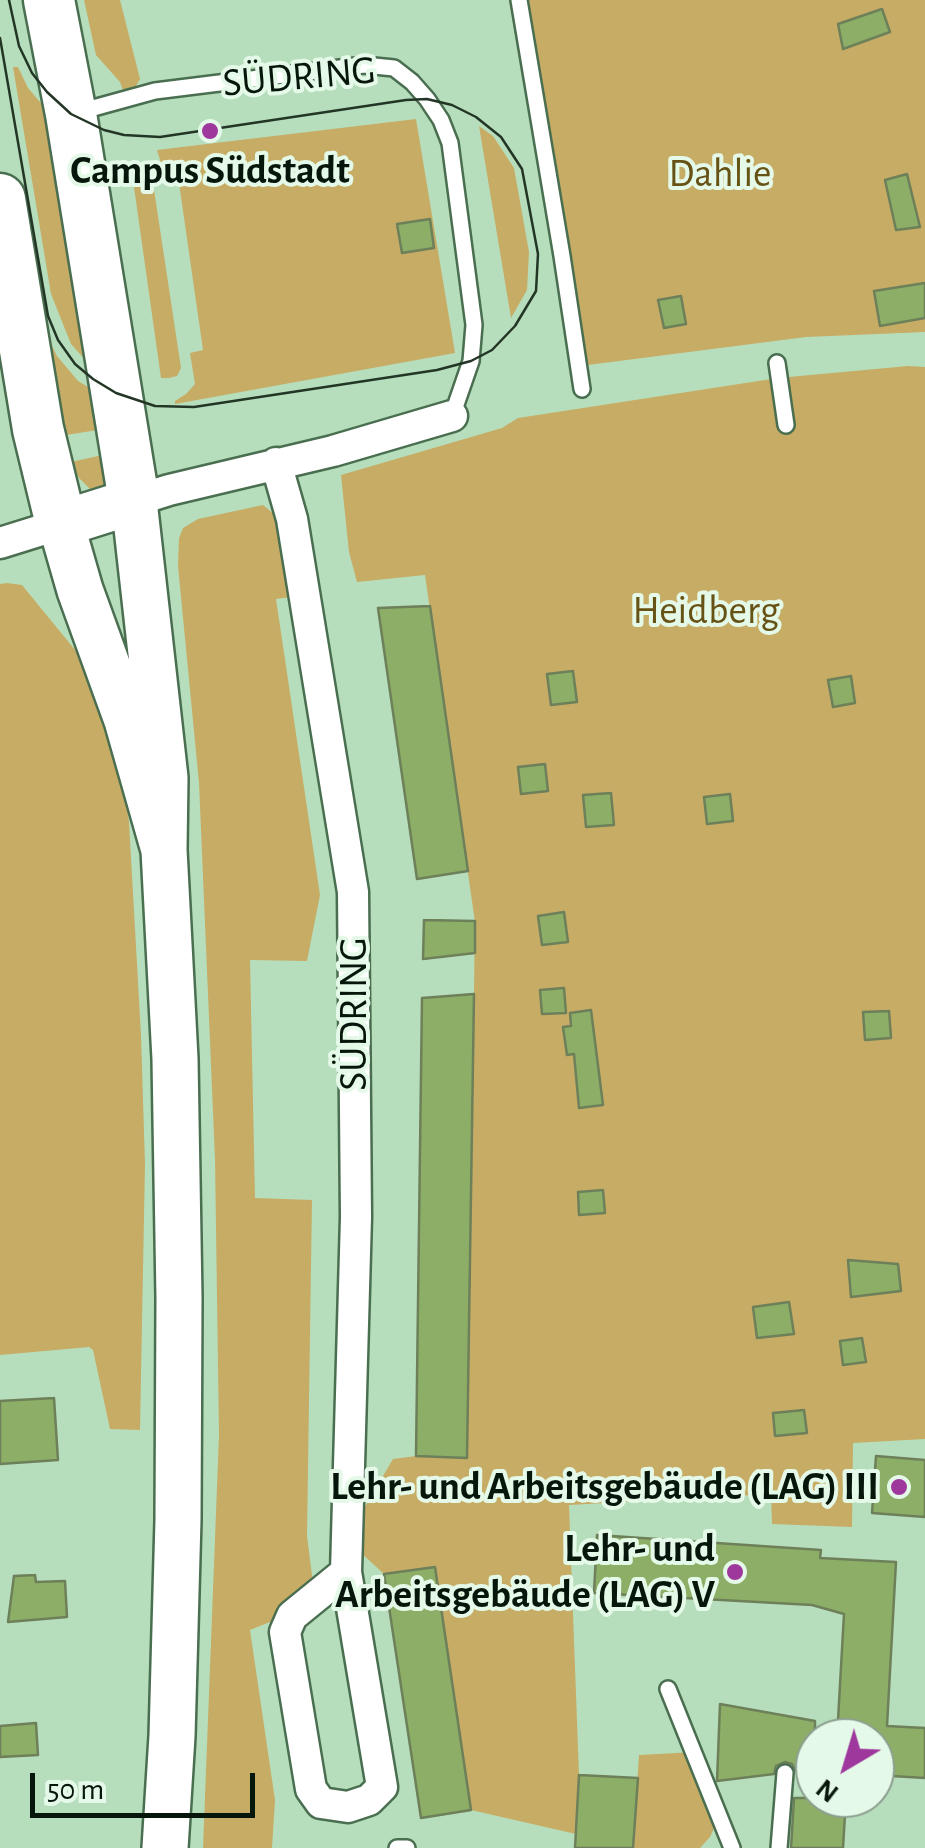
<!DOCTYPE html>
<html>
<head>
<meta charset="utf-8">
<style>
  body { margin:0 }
  #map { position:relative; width:925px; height:1848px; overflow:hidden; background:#b7debc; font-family:"Alegreya Sans",sans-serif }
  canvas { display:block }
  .north { position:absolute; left:795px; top:1718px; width:100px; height:100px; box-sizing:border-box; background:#e5f9e8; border:2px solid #8c9e8f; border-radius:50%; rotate:218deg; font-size:28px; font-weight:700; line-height:40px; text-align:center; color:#07160a }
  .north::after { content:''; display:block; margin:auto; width:35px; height:45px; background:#9f389c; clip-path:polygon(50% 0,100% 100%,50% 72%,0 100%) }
  .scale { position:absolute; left:30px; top:1773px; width:225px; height:45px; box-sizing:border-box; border:5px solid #07160a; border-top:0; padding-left:12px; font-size:30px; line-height:35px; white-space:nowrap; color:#07160a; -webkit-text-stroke:8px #e5f9e8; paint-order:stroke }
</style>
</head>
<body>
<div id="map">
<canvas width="925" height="1848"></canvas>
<div class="north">N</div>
<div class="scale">50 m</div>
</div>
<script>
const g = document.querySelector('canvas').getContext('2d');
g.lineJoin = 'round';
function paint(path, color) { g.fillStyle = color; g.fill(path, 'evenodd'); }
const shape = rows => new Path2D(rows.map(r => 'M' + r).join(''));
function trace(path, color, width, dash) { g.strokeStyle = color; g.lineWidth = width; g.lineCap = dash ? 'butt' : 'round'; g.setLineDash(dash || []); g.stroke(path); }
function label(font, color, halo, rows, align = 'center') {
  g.font = font + ' "Alegreya Sans",sans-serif'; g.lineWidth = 8; g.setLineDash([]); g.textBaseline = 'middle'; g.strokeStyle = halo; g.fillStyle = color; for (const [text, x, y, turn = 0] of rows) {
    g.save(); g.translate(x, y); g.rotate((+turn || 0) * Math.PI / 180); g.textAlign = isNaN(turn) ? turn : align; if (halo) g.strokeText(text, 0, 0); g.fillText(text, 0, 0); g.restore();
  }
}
paint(shape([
  [84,0,120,0,140,79,133,91,124,93,120,82,96,55],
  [509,0,925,0,925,332,806,337,572,367],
  [13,67,18,67,28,88,40,102,56,113,96,372,71,344,51,294],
  [416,119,455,353,175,404,175,401,186,394,195,384,190,353,203,350,177,169,163,170,157,150],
  [479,126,493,136,514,168,529,252,527,290,511,318],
  [139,171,147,174,153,183,181,368,177,376,169,378,161,378,132,173],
  [45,332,57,356,78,381,100,394,104,429,66,435,56,373,42,342],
  [908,366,925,367,925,1439,853,1443,852,1527,772,1524,771,1494,569,1505,579,1775,576,1834,471,1810,435,1567,384,1574,346,1539,393,1459,416,1456,467,1457,475,922,425,575,357,582,349,552,341,475,502,428,518,418,778,378],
  [107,454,108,477,103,487,90,489,79,478,71,462],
  [263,505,280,519,299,596,276,599,320,895,307,961,250,960,255,1198,312,1200,307,1536,313,1583,275,1620,250,1630,275,1800,272,1848,203,1848,219,1435,215,1159,199,783,178,566,179,538,183,528,198,519],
  [7,583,22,585,76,651,90,678,123,781,129,822,141,1035,145,1164,140,1430,110,1429,93,1350,89,1347,0,1355,0,584],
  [695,1752,720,1815,710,1837,700,1848,633,1848,639,1755]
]), '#c7ac65');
const building = shape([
  [882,9,890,32,843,49,838,24,882,9],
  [907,174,920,227,896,230,885,180,907,174],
  [430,219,434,248,402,253,397,224,430,219],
  [925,283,925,318,880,326,874,291,925,283],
  [681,296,686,324,664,328,658,300,681,296],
  [430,606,468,871,417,879,378,608,430,606],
  [573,671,577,702,551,705,547,674,573,671],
  [851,676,855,703,833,707,828,680,851,676],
  [545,764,548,791,521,794,518,767,545,764],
  [611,793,614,825,586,827,583,795,611,793],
  [730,794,733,821,707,824,704,797,730,794],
  [564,912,568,942,542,945,538,916,564,912],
  [424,920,475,921,475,953,423,959,424,920],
  [564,988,566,1013,542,1014,540,990,564,988],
  [474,994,467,1458,416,1456,422,998,474,994],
  [591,1010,603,1105,579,1108,574,1054,567,1055,563,1027,571,1026,570,1013,591,1010],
  [889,1011,891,1038,865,1040,863,1012,889,1011],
  [603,1190,605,1213,579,1215,578,1192,603,1190],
  [848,1260,898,1264,901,1291,851,1297,848,1260],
  [789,1302,794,1334,757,1338,753,1307,789,1302],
  [862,1338,866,1362,843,1365,840,1341,862,1338],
  [54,1398,58,1460,0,1464,0,1401,54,1398],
  [804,1410,807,1433,775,1436,773,1413,804,1410],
  [876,1456,925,1460,925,1517,872,1513,876,1456],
  [597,1535,821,1550,820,1558,896,1562,887,1726,925,1728,925,1778,875,1775,875,1738,837,1738,844,1614,812,1605,594,1593,597,1535],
  [435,1567,471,1810,421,1818,384,1574,435,1567],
  [35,1575,36,1582,65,1581,67,1617,8,1622,14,1576,35,1575],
  [720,1704,815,1721,815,1769,796,1771,792,1764,785,1762,776,1766,774,1774,717,1781,720,1704],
  [36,1723,38,1755,0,1757,0,1726,36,1723],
  [579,1775,638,1778,633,1848,575,1848,579,1775],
  [794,1798,846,1798,843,1848,791,1848,794,1798]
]);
paint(building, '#8dae66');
trace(building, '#6d8059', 2.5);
const service = shape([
  [519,0,562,256,582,389],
  [75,113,155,91,364,65,394,68,412,82,427,99,441,120,450,143,474,325,471,361,452,416],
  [777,363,786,425],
  [668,1689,732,1848],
  [397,1848,407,1848],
  [779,1848,785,1773]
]);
const minor = shape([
  [276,463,292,519,353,892,356,1217,346,1572,382,1787,369,1800,348,1807,321,1803,311,1789,285,1632,292,1616,346,1572],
  [134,501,169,490,333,451,452,416],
  [0,543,61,524]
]);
const secondary = shape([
  [164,850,127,720,80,590,61,524,134,501,165,778,164,850,175,1059,179,1298,178,1520,172,1736,165,1848]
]);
const primary = shape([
  [49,0,71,114,134,501],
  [0,199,38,429,61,524]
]);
trace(service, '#4a6e50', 20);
trace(minor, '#4a6e50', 35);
trace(secondary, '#4a6e50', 50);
trace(primary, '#4a6e50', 55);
trace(service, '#fff', 15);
trace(minor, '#fff', 30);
trace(secondary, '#fff', 45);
trace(primary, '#fff', 50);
trace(shape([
  [0,38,48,316,58,340,75,364,93,379,116,393,155,406,194,407,437,370,471,361,492,350,515,326,536,291,538,254,522,169,501,137,476,117,452,105,427,99,406,100,160,137,124,135,104,130,71,114,47,92,32,73,19,46,9,0]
]), '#233626', 2.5);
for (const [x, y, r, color] of [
  [210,131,10,"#9f389c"],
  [899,1487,10,"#9f389c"],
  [735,1572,10,"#9f389c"]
]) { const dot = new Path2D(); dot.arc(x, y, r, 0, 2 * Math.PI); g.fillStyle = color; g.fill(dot); trace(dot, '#e5f9e8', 4); }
label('40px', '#07160a', '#e5f9e8', [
  ["SÜDRING",299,77,-5],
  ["SÜDRING",354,1014,-90]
]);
label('bold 40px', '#07160a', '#e5f9e8', [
  ["Campus Südstadt",210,171,"center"],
  ["Lehr- und Arbeitsgebäude (LAG) III",879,1487],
  ["Lehr- und",715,1549],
  ["Arbeitsgebäude (LAG) V",715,1595]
], 'right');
label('40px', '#675216', '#e5f9e8', [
  ["Dahlie",720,174],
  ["Heidberg",706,611]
]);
</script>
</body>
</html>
